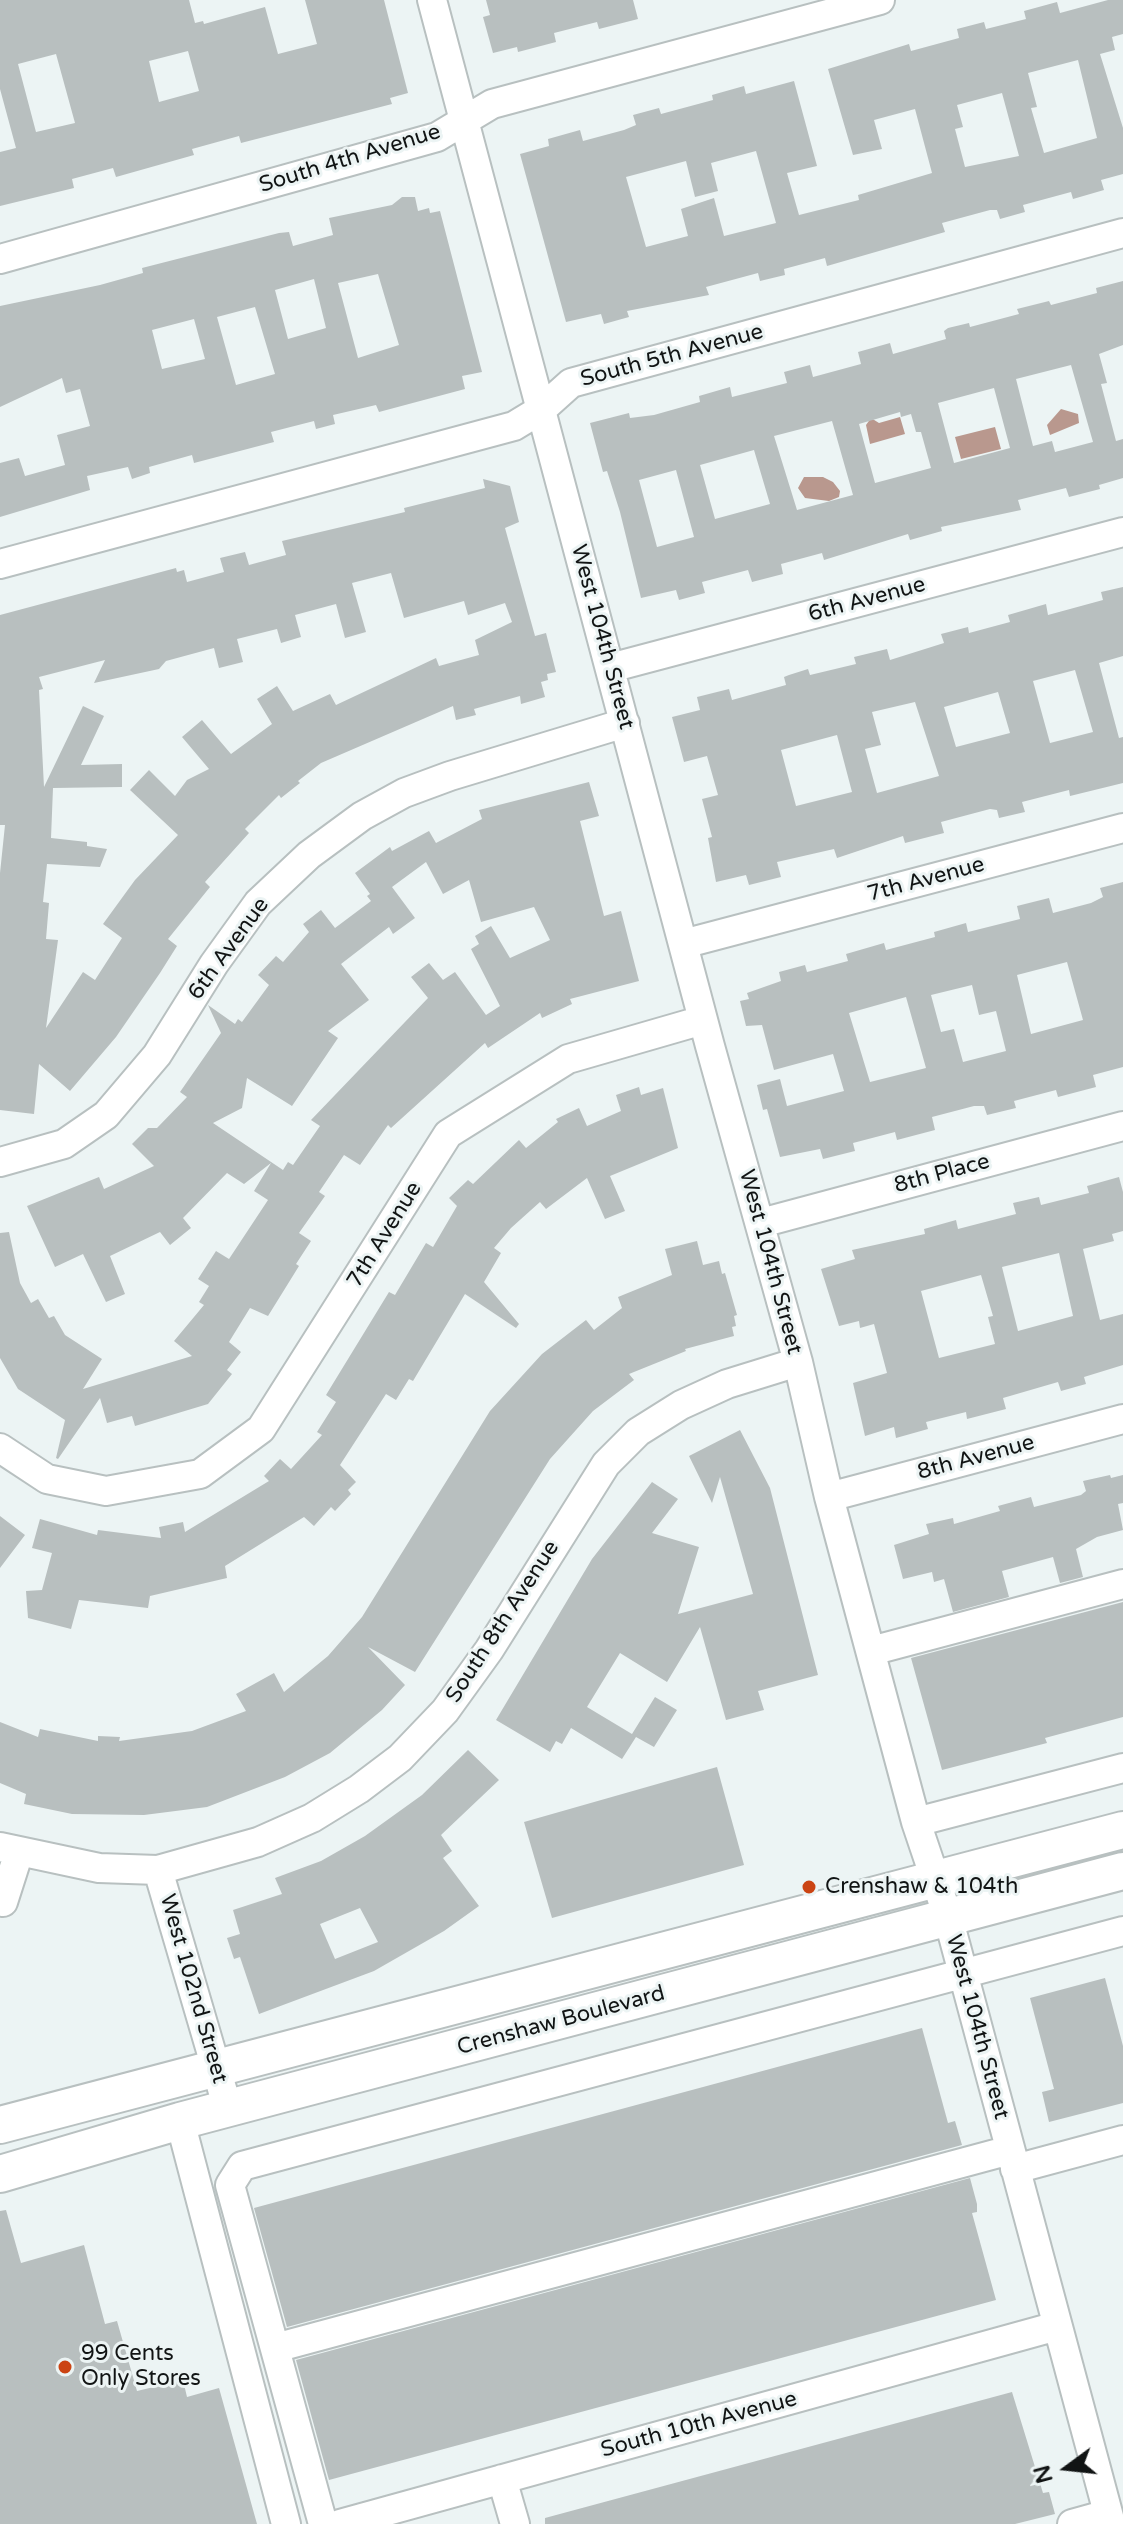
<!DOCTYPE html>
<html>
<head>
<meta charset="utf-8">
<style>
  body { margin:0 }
  #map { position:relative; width:1123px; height:2524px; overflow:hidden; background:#ecf4f4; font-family:"Varela Round",sans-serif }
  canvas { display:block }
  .north { position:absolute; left:1027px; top:2428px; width:80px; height:80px; -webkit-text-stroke:6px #ecf4f4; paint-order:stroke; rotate:255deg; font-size:22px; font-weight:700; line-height:32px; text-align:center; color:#111414 }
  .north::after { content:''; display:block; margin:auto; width:28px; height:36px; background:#111414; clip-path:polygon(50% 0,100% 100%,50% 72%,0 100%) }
</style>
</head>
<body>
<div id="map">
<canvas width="1123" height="2524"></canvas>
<div class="north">N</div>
</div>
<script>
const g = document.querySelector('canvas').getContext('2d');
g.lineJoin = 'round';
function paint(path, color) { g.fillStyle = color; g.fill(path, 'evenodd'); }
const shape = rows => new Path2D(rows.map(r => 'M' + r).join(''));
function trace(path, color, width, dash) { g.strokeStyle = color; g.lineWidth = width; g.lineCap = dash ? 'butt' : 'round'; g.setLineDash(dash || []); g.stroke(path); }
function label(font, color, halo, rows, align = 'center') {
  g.font = font + ' "Varela Round",sans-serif'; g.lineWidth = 6; g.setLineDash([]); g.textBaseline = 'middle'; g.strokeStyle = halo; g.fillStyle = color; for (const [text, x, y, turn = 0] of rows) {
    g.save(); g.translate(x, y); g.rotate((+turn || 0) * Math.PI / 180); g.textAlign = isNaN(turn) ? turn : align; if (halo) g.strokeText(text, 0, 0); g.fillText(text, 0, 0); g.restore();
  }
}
paint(shape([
  [1061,409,1078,414,1079,423,1050,435,1047,425],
  [900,417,905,434,870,444,866,425,871,418,879,423],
  [995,427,1001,449,961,459,955,437],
  [804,477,823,477,833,482,840,491,839,497,829,501,805,498,798,488]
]), '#b9988e');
paint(shape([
  [0,0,189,0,195,23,203,21,204,24,265,7,278,54,317,44,305,0,384,0,408,93,390,98,392,104,241,143,239,136,192,149,194,155,116,177,113,168,72,179,74,188,0,206,0,152,16,148,0,89],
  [188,51,199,91,159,102,149,61],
  [56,54,75,123,36,132,18,64],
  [486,0,633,0,638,19,599,29,597,22,554,33,556,42,518,52,517,47,493,53,483,17,490,15],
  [1108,0,1123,0,1123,34,1112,37,1115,50,1100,54,1123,128,1123,174,1101,180,1104,190,1073,199,1071,192,1023,205,1025,212,1000,219,997,210,990,210,942,223,945,232,827,266,825,258,784,269,785,275,760,281,758,273,706,287,709,295,627,311,629,317,604,324,601,314,566,322,520,154,549,146,548,139,580,130,583,141,624,130,636,125,633,115,659,108,661,114,713,100,712,95,744,86,746,94,794,81,817,166,787,173,799,215,859,200,858,195,932,173,915,109,874,120,882,149,853,155,828,69,909,44,911,51,959,38,957,29,984,22,986,29,1026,19,1024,11,1057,2,1060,13],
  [1078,60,1097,138,1044,153,1031,108,1037,107,1028,73],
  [1002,93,1019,156,965,167,955,129,963,127,957,105],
  [756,151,776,223,724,236,714,198,681,209,688,236,646,247,626,177,686,161,695,197,718,191,711,163],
  [402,197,415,197,418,211,429,208,430,213,440,211,482,372,462,376,465,389,379,412,376,405,333,415,335,424,316,429,314,421,271,432,274,442,194,463,192,455,149,467,150,473,132,479,128,467,87,476,90,490,0,517,0,463,19,458,25,476,65,465,57,435,90,426,80,389,66,393,62,378,0,407,0,306,100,285,143,273,142,268,279,233,289,232,293,246,333,235,329,218,392,205],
  [378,274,399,345,358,358,338,283],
  [314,279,326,328,288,339,275,290],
  [255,307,275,374,236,385,217,317],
  [194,319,205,359,162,369,152,330],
  [1123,281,1123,345,1099,354,1107,383,1101,384,1116,441,1123,439,1123,478,1099,485,1100,489,1069,497,1066,488,1018,500,1021,510,941,527,942,531,910,540,908,534,824,560,822,553,781,564,783,574,752,582,748,570,702,582,705,593,679,600,676,590,641,598,620,512,607,471,603,472,590,423,629,413,630,418,654,415,700,402,699,396,730,387,732,397,787,383,784,372,810,365,813,377,861,364,858,352,890,343,893,354,946,339,944,331,948,328,969,323,970,327,1019,314,1017,309,1049,301,1051,305,1097,293,1096,288],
  [1071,365,1093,442,1055,452,1052,441,1033,446,1016,379],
  [994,388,1010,448,954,463,938,403],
  [900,412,901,417,911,414,916,432,921,432,931,468,875,483,859,424],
  [832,421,853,495,797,510,774,436],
  [754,450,770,504,715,519,700,465],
  [676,470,694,537,657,547,639,480],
  [483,479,510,486,519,522,505,528,535,636,546,633,556,672,547,674,548,680,541,682,545,697,521,704,520,696,474,709,476,715,456,720,453,706,321,763,298,781,300,783,281,798,279,795,245,829,249,833,205,882,210,887,168,939,177,946,160,973,116,1037,70,1091,39,1064,34,1114,0,1110,0,873,5,825,0,825,0,615,176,568,177,572,184,570,187,582,224,572,220,558,245,552,249,565,286,555,282,541,405,512,404,508,485,488],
  [391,573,404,618,464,601,468,615,505,603,512,622,475,640,479,655,439,666,436,658,336,705,330,694,293,711,277,686,257,699,272,724,231,754,202,720,182,737,209,769,187,780,175,796,149,770,130,790,178,835,135,880,103,924,122,938,95,980,83,972,46,1028,58,940,46,939,49,903,43,902,47,864,100,867,107,849,87,846,87,842,51,838,53,788,122,787,122,764,81,765,104,716,83,706,44,787,39,690,43,689,39,677,105,660,94,683,159,669,166,661,214,648,219,668,243,662,237,639,277,629,281,643,301,637,295,615,336,604,345,638,366,632,352,583],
  [1123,587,1123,656,1099,663,1119,738,1123,737,1123,783,1070,796,1069,790,1022,802,1025,812,999,818,997,810,990,809,941,822,944,833,905,843,903,836,837,858,834,849,777,862,781,877,749,885,746,875,716,882,708,838,712,837,702,799,718,795,707,756,684,762,672,717,700,710,697,697,729,689,732,700,786,685,784,677,789,675,808,669,810,675,856,664,854,657,887,649,890,660,944,643,941,634,968,627,969,633,1010,622,1008,615,1046,604,1048,615,1103,600,1101,592],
  [1075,670,1093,732,1050,743,1033,681],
  [998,692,1010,733,956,747,944,707],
  [915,702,939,776,877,793,865,749,881,745,872,712],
  [837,735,852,792,796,806,781,750],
  [589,782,599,816,580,821,604,916,621,911,639,981,570,999,572,1004,542,1018,540,1013,488,1048,485,1043,391,1128,388,1125,360,1165,344,1155,319,1192,325,1196,299,1233,311,1241,296,1264,299,1266,268,1316,250,1308,229,1342,241,1352,227,1370,232,1374,208,1404,135,1426,132,1416,107,1423,100,1398,58,1459,56,1458,65,1420,18,1389,0,1358,0,1233,9,1232,20,1283,31,1303,38,1299,49,1318,54,1316,65,1335,102,1359,83,1389,192,1356,174,1341,204,1305,199,1302,209,1286,198,1279,216,1251,229,1259,268,1200,254,1191,271,1163,244,1184,227,1173,183,1218,191,1228,170,1245,160,1232,110,1256,125,1294,106,1302,83,1254,55,1267,27,1206,99,1177,104,1189,154,1166,132,1144,148,1128,157,1128,187,1097,180,1092,221,1033,208,1005,235,1024,238,1019,242,1022,269,985,258,975,276,956,283,962,309,932,303,924,321,910,335,928,371,901,367,896,370,894,355,873,390,847,392,851,429,831,436,843,482,819,479,810],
  [426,862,443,894,469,880,481,922,534,907,550,940,510,958,491,926,475,936,479,944,471,949,500,1006,486,1015,455,972,443,980,429,963,411,977,428,998,311,1120,320,1126,293,1165,288,1162,283,1170,213,1123,242,1108,247,1078,292,1106,338,1038,328,1031,369,1000,341,964,389,927,393,934,415,918,392,887],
  [1123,882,1123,1067,1093,1075,1096,1087,1058,1097,1056,1090,1014,1101,1016,1108,987,1115,984,1106,974,1106,932,1117,935,1130,897,1140,895,1132,853,1143,855,1151,823,1159,820,1149,780,1157,767,1109,763,1110,757,1085,780,1079,787,1106,844,1091,833,1054,774,1070,762,1025,746,1026,740,1001,749,999,747,993,781,981,779,972,805,965,807,972,848,961,846,954,884,943,886,950,935,937,934,932,966,923,968,932,1020,919,1017,906,1049,898,1053,913,1091,903,1103,897,1100,888],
  [1067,962,1083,1020,1031,1034,1017,975],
  [972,985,979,1015,996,1011,1006,1051,963,1062,954,1029,941,1032,931,995],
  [906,997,926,1068,870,1082,849,1013],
  [639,1087,641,1095,663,1088,678,1148,610,1176,625,1211,605,1219,587,1178,546,1209,540,1202,511,1228,494,1248,501,1253,484,1282,519,1324,516,1328,465,1294,413,1381,409,1379,396,1400,386,1394,340,1465,356,1482,348,1490,351,1494,335,1511,331,1507,314,1526,304,1517,225,1566,227,1578,150,1596,148,1608,79,1600,71,1629,28,1618,26,1591,42,1590,52,1553,32,1548,40,1519,97,1535,98,1530,161,1538,159,1527,183,1522,185,1532,269,1481,264,1476,280,1459,291,1469,322,1435,317,1432,336,1402,326,1395,389,1292,395,1295,426,1243,433,1247,457,1206,449,1198,468,1180,473,1184,519,1140,526,1148,558,1122,556,1119,579,1108,587,1126,621,1111,616,1095],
  [1119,1177,1123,1192,1123,1231,1112,1234,1114,1241,1083,1249,1100,1320,1123,1314,1123,1365,1084,1377,1086,1384,1061,1391,1058,1382,1003,1398,1006,1409,967,1419,966,1412,926,1422,928,1429,896,1438,894,1427,865,1436,853,1383,887,1373,874,1324,860,1328,859,1321,839,1326,821,1269,855,1259,852,1250,925,1234,924,1229,956,1220,958,1229,1016,1214,1013,1203,1039,1197,1041,1205,1089,1193,1087,1186],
  [1059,1253,1073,1316,1018,1331,1002,1267],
  [981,1275,993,1316,988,1317,995,1344,939,1358,921,1291],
  [697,1241,703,1265,719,1261,722,1274,725,1273,737,1315,734,1316,736,1326,732,1327,734,1336,685,1349,686,1351,629,1374,634,1380,593,1411,550,1459,415,1672,368,1647,405,1685,382,1710,330,1753,285,1777,207,1807,144,1815,72,1814,24,1804,26,1794,0,1783,0,1722,38,1737,40,1729,98,1741,98,1736,120,1737,119,1741,192,1731,246,1711,236,1694,274,1673,284,1692,328,1656,362,1617,490,1411,542,1354,586,1320,594,1330,622,1308,618,1297,672,1275,665,1249],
  [740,1430,770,1488,818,1675,758,1691,764,1710,726,1720,700,1627,667,1682,620,1653,587,1707,632,1734,655,1697,677,1710,654,1747,636,1737,622,1759,571,1728,562,1744,556,1741,550,1752,496,1720,592,1559,652,1482,678,1499,652,1533,699,1547,678,1614,753,1594,720,1477,712,1503,689,1456],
  [1110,1475,1111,1478,1123,1475,1123,1503,1118,1504,1123,1530,1097,1537,1076,1549,1083,1577,1060,1583,1053,1557,1002,1571,1009,1597,953,1612,944,1579,934,1582,932,1572,903,1579,894,1545,929,1534,926,1524,953,1518,954,1524,1000,1511,998,1506,1031,1497,1034,1507,1081,1495,1086,1491,1083,1481],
  [0,1516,25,1535,0,1568],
  [1123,1602,1123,1717,1045,1738,1047,1743,942,1770,911,1658],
  [468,1750,499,1780,441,1835,452,1851,443,1858,479,1906,444,1931,374,1971,259,2014,240,1957,234,1959,227,1938,240,1934,233,1910,282,1894,275,1878,321,1861,365,1836,422,1795],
  [360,1908,378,1942,335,1959,320,1924],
  [717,1767,744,1865,552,1918,524,1822],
  [1105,1978,1123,2046,1123,2103,1049,2122,1042,2092,1054,2089,1030,1998],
  [922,2028,948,2123,955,2121,962,2145,287,2327,254,2208],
  [970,2178,977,2204,977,2212,972,2213,996,2300,329,2480,296,2360],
  [6,2210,21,2263,84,2245,105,2324,117,2321,137,2391,183,2380,187,2397,219,2388,257,2524,0,2524,0,2211],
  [1012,2392,1043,2493,1049,2492,1055,2514,1015,2524,545,2524,545,2518]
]), '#b8bfbf');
const minor = shape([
  [432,0,710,1046,798,1362,829,1497,916,1822,948,1917,1111,2524],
  [0,259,437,137,492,104,880,0],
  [0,564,514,426,542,409,571,383,1123,233],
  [610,668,1123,532],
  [683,944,1123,828],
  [0,1162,64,1144,106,1115,157,1055,214,964,258,903,309,855,362,816,404,793,450,776,625,723],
  [761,1223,1123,1126],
  [0,1448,47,1479,106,1491,200,1474,261,1429,448,1134,568,1059,703,1020],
  [829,1497,1123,1419],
  [871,1651,1123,1584],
  [916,1822,1123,1768],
  [0,1847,99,1868,158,1870,258,1842,312,1818,359,1789,400,1758,445,1711,489,1650,606,1464,638,1432,681,1405,727,1384,798,1362],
  [158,1870,228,2109],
  [0,1901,3,1902,19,1852],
  [180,2121,286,2524],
  [1015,2169,1123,2140],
  [275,2348,1010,2150],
  [502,2479,515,2524],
  [323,2524,230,2185,242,2166,1123,1931],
  [340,2524,1057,2326],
  [1072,2524,1108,2514]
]);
const major = shape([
  [0,2125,1123,1830],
  [0,2174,180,2121,1123,1871]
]);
trace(minor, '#b8c0c0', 32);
trace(major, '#b8c0c0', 40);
trace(minor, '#fff', 28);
trace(major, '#fff', 36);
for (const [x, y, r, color] of [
  [809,1887,8,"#cb4413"],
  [65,2367,8,"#cb4413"]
]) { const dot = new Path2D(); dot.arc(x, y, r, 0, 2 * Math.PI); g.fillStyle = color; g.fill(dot); trace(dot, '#ecf4f4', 3); }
label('22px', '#111414', '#ecf4f4', [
  ["South 4th Avenue",350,159,-17],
  ["South 5th Avenue",672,356,-15],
  ["6th Avenue",867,600,-15],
  ["West 104th Street",602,637,75],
  ["7th Avenue",926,880,-15],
  ["6th Avenue",229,949,-54],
  ["8th Place",942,1174,-15],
  ["7th Avenue",385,1235,-58],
  ["West 104th Street",770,1262,75],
  ["8th Avenue",976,1458,-15],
  ["South 8th Avenue",503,1622,-57],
  ["West 102nd Street",193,1989,74],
  ["Crenshaw Boulevard",561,2021,-15],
  ["West 104th Street",977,2027,75],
  ["South 10th Avenue",699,2425,-15]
]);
label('22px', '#111414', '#ecf4f4', [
  ["Crenshaw & 104th",825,1887],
  ["99 Cents",81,2354],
  ["Only Stores",81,2379]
], 'left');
</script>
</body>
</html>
